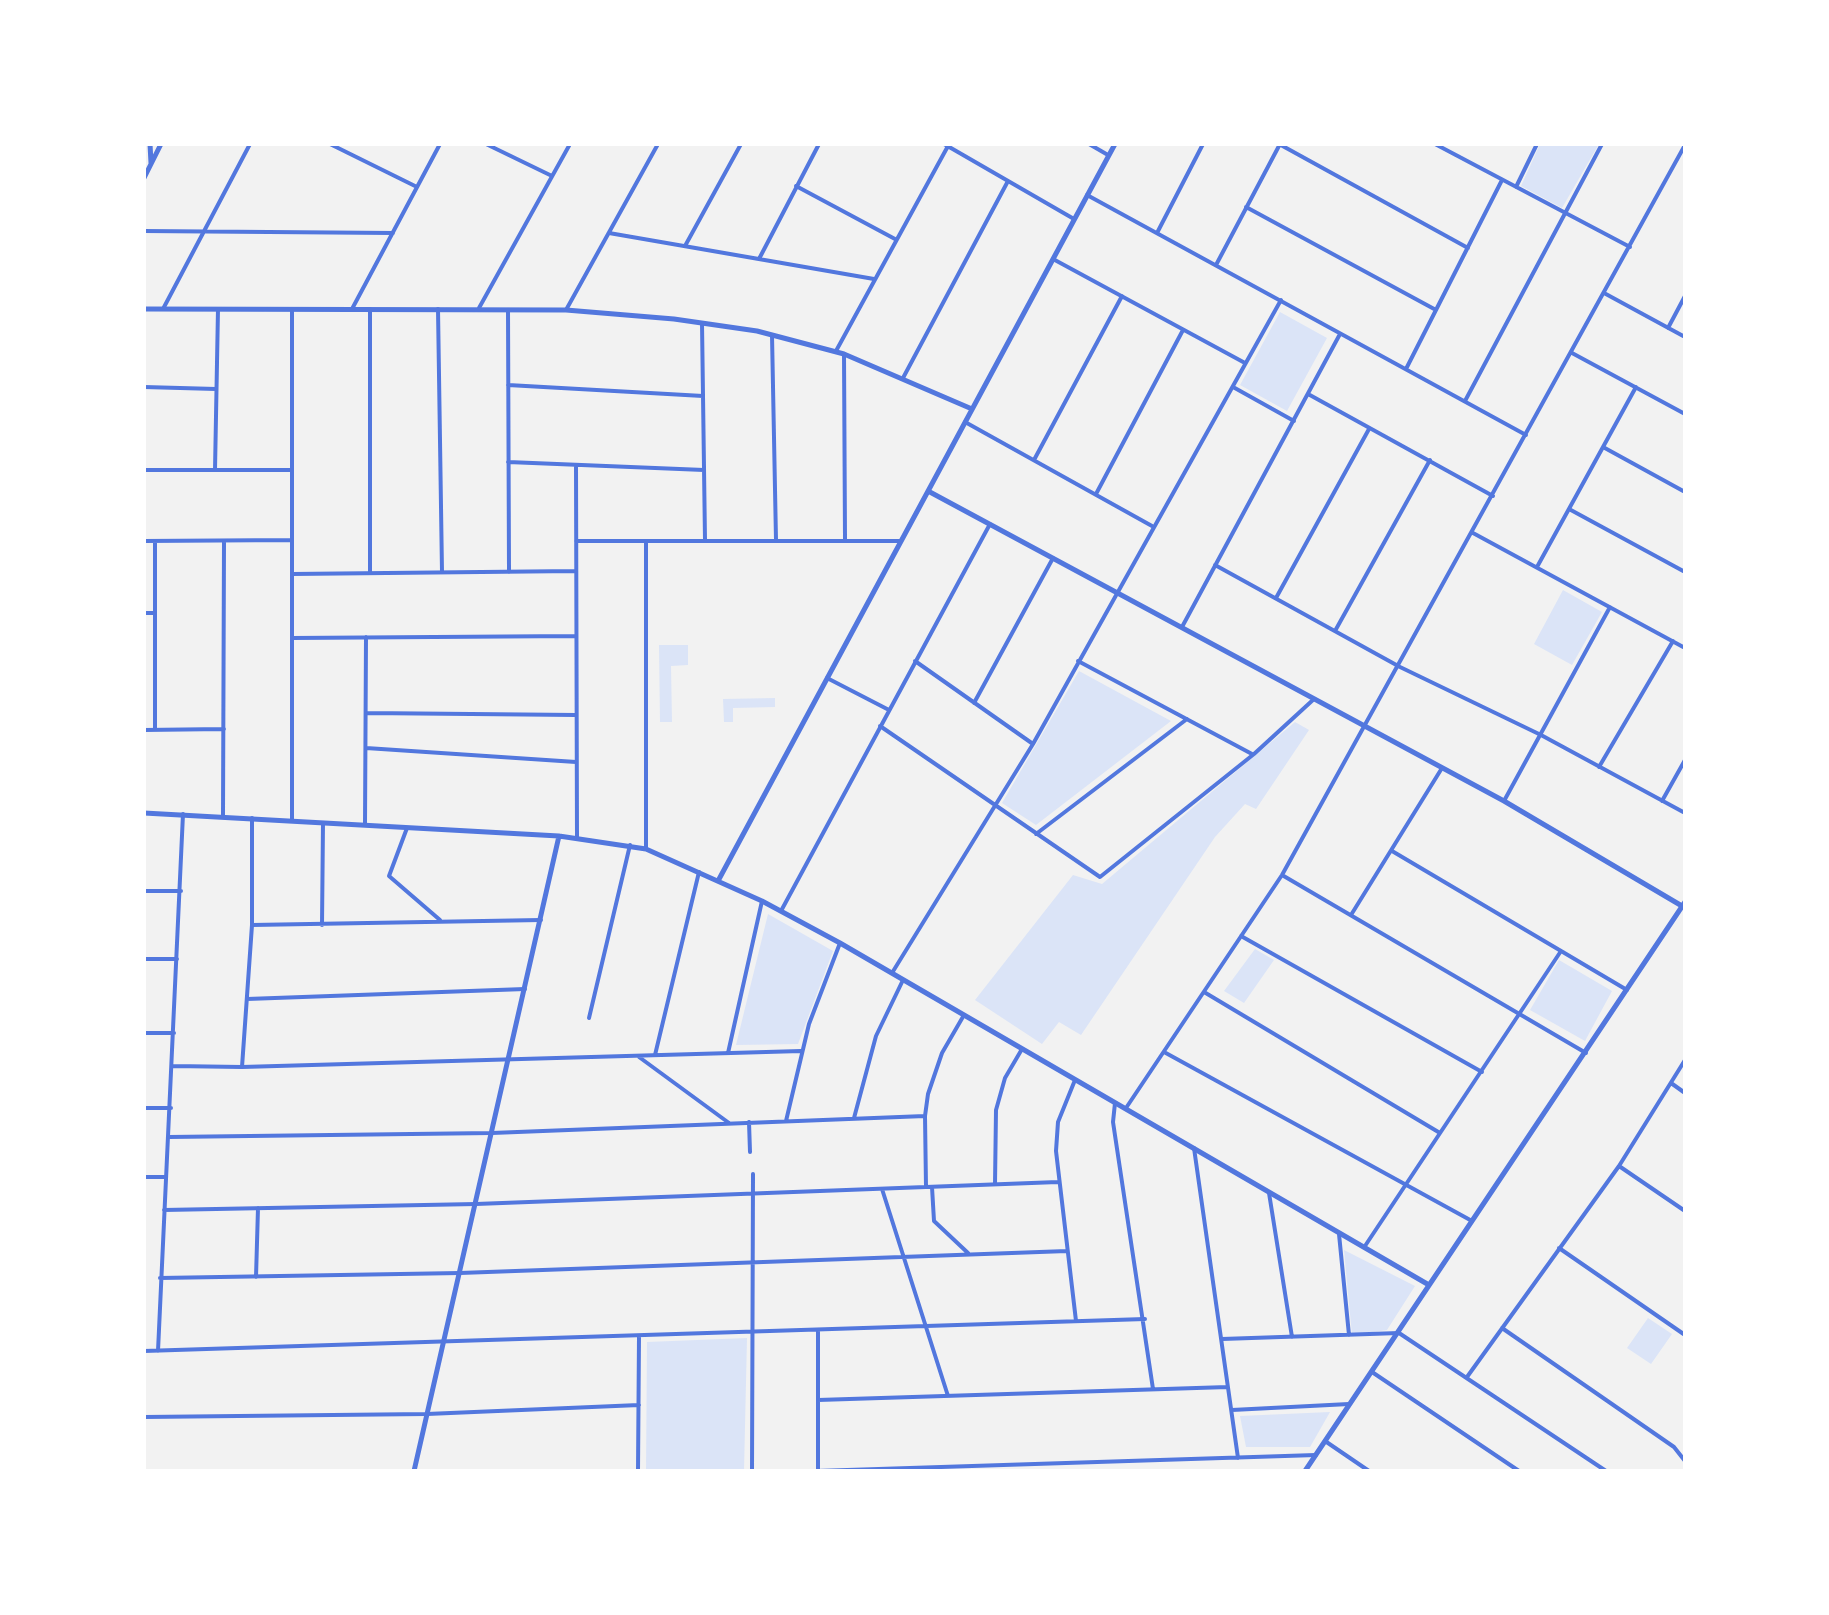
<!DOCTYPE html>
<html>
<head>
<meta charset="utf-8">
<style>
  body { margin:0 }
  #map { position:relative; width:1829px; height:1615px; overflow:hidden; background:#f2f2f2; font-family:Montserrat,sans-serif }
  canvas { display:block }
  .frame { position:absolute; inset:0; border:146px solid #fff; pointer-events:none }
</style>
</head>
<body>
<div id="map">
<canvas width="1829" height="1615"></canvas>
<div class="frame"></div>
</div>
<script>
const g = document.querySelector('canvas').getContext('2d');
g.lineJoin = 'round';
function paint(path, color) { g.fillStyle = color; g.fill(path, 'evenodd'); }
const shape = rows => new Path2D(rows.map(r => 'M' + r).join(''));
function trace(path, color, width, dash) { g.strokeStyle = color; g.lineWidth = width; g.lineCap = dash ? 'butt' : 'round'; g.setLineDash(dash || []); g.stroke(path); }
paint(shape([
  [1540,144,1599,144,1562,208,1521,186],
  [1280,312,1327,338,1287,411,1240,385],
  [1563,590,1602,612,1572,665,1534,644],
  [659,645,688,645,688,665,671,666,672,722,660,722],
  [1079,671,1171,721,1036,825,1002,803],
  [775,698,775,707,733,708,733,722,724,722,723,699],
  [1295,722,1309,730,1256,809,1245,804,1215,837,1081,1035,1059,1022,1042,1044,975,1000,1073,875,1102,884],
  [768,914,833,951,798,1044,736,1045],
  [1255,949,1274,960,1244,1003,1224,991],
  [1559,960,1612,991,1585,1041,1530,1010],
  [1344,1250,1415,1286,1387,1330,1352,1335],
  [1648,1318,1672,1334,1651,1364,1627,1348],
  [747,1338,744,1471,646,1471,647,1342],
  [1330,1412,1310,1447,1246,1447,1240,1416]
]), '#dbe4f7');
trace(shape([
  [330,144,417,187],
  [486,144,552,176],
  [944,144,1074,219],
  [1089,144,1108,155],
  [1279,144,1468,248],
  [1435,144,1630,247],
  [796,186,895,239],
  [1516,187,1537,144],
  [1087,195,1526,435],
  [1246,207,1436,310],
  [144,231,393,233],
  [609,233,874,279],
  [1157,233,1203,144],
  [685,246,741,144],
  [759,259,819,144],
  [1053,259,1245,363],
  [1216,265,1280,144],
  [1604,293,1685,337],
  [479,308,570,144],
  [163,309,250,144],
  [352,309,440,144],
  [370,309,370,573],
  [438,309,442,572],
  [292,310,292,819],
  [508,310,509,572],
  [566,310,658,144],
  [702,323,705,540],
  [1668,328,1685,296],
  [772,335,776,540],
  [836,351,948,146],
  [1572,353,1685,414],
  [844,354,845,539],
  [1406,369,1502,180],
  [903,378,1008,181],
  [508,385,703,396],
  [144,387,216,389],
  [1233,387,1294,421],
  [1308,394,1493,496],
  [1465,401,1602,144],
  [965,422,1152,526],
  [1603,447,1685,492],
  [1034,460,1122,296],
  [508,462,704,470],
  [576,465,577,838],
  [144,470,292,470],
  [215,470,218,309],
  [1096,494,1183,330],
  [1569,509,1685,572],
  [1473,533,1685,648],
  [144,541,292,540],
  [576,541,901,541],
  [155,542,155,730],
  [1215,565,1400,667,1541,735,1685,813],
  [1537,567,1636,387],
  [292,574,576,571],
  [1276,598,1369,429],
  [144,613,155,613],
  [1182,627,1340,334],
  [1335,631,1430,460],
  [292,638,576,636],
  [915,661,1033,744],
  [1078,661,1252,754],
  [827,678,889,710],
  [974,703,1053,558],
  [366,713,576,715],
  [880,726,1100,877,1254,754,1314,699],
  [144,730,224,729],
  [366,748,576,762],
  [1599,767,1673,641],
  [1504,801,1610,607],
  [1662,801,1685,760],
  [223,815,224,542],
  [365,824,366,637],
  [407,828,389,876,440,920],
  [1036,834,1187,719],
  [646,849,646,541],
  [1392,851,1627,990],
  [1282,875,1586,1053],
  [144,891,181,891],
  [781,911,990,524],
  [1351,915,1442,768],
  [252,925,541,920],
  [322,925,323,823],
  [1241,936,1482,1072],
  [144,959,177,959],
  [892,973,1033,744,1281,300],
  [1204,992,1440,1133],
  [247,999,525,989],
  [589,1018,630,845],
  [144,1033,174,1033],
  [1164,1052,1472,1221],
  [728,1053,762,901],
  [655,1055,699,872],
  [639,1057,729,1123],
  [173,1066,242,1067,801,1051],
  [242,1067,252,925,252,818],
  [1075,1080,1058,1122,1056,1151,1076,1321],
  [1671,1083,1685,1093],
  [1115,1103,1113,1122,1153,1389],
  [144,1108,171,1108],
  [1126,1108,1282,875,1685,145],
  [854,1118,876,1036,903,980],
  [786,1121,809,1024,840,943],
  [749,1122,750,1152],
  [169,1137,492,1133,925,1116],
  [1194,1148,1238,1458],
  [1619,1166,1685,1211],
  [144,1177,166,1177],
  [995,1184,996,1110,1005,1078,1022,1049],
  [926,1187,925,1116,928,1094,942,1053,964,1015],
  [932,1187,934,1221,968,1253],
  [882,1189,948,1396],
  [1269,1193,1292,1337],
  [164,1210,476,1204,1058,1182],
  [1339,1234,1349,1335],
  [1365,1246,1561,951],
  [1559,1248,1685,1335],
  [256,1277,258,1208],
  [160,1278,460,1273,1067,1251],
  [1502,1328,1674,1447,1685,1461],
  [1222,1339,1399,1333,1606,1471],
  [144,1351,1145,1319],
  [158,1351,183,814],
  [1372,1372,1519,1471],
  [1467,1377,1619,1166,1685,1060],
  [818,1400,1228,1387],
  [1232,1410,1349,1404],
  [144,1417,427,1414,639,1405],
  [1325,1441,1369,1471],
  [638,1471,639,1336],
  [752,1471,753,1174],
  [816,1471,1316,1455],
  [818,1471,818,1330]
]), '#5277de', 4);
trace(shape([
  [150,144,151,163],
  [144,178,161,144],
  [144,309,566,310,674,319,757,331,844,354,972,409],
  [928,491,1504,801,1682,906],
  [144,813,559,836,646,849,762,901,840,943,1429,1285],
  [718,881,1115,144],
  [414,1471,559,836],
  [1305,1471,1685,902]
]), '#5277de', 5);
</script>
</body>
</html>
